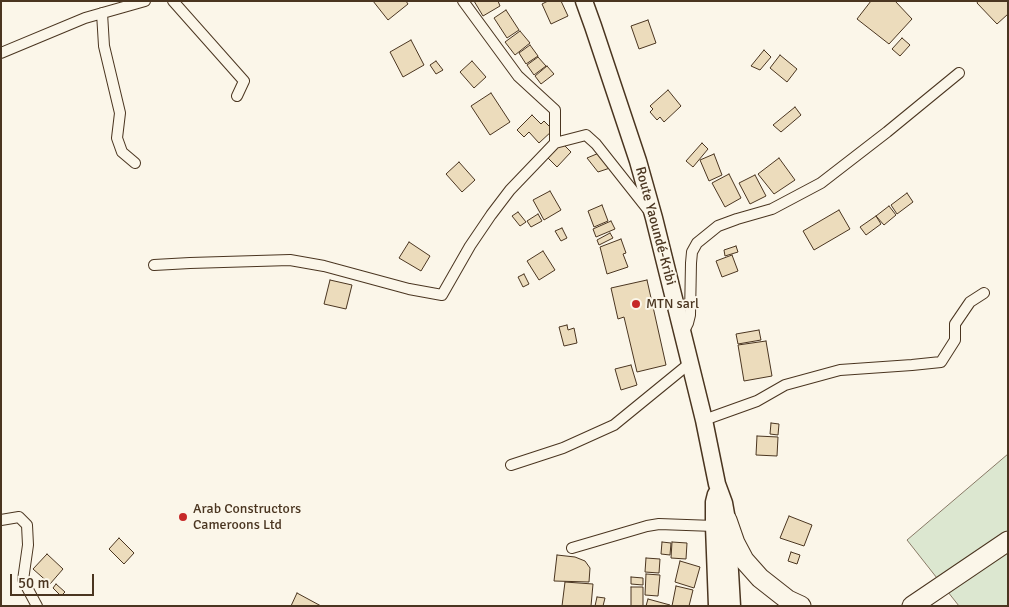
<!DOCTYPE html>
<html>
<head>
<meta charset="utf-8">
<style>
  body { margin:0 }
  #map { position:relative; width:1009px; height:607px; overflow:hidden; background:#fbf6e9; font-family:Signika,sans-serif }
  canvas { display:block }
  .frame { position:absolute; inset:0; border:2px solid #4a3520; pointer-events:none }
  .scale { position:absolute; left:10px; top:574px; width:84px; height:22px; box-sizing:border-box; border:2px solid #4a3520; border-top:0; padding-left:6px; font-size:15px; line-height:18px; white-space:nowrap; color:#4a3520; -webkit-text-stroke:4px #fbf6e9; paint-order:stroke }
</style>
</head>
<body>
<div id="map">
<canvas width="1009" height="607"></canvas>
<div class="frame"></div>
<div class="scale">50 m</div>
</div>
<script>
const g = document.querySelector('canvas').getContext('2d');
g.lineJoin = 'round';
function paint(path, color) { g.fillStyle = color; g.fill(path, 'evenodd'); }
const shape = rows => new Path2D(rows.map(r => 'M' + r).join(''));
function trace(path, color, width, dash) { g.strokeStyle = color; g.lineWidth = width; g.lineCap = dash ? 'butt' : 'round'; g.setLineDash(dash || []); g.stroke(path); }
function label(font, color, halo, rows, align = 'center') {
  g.font = font + ' Signika,sans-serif'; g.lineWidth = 4; g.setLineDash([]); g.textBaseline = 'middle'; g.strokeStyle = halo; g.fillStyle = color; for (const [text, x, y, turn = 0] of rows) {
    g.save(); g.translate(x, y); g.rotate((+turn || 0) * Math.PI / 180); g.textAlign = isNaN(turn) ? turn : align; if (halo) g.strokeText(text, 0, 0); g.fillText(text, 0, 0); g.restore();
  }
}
const green = shape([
  [1008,454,1008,606,959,606,907,540,1008,454]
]);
paint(green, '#dce7d0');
trace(green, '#887966', 1);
const building = shape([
  [373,1,406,1,408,4,388,20,373,1],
  [474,1,498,1,500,6,483,16,474,1],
  [548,1,561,1,568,16,551,24,542,4,548,1],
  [871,1,895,1,912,19,889,44,857,19,871,1],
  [978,1,1008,1,1008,14,997,24,977,3,978,1],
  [506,10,519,30,507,38,494,18,506,10],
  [648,20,656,43,639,49,631,26,648,20],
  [520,31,530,43,515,55,505,42,520,31],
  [902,38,910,45,900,56,892,49,902,38],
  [411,40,424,65,403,77,390,52,411,40],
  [530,45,538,56,526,64,519,53,530,45],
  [764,50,771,57,760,70,751,66,764,50],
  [780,55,797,69,787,82,770,68,780,55],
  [538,57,546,66,534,75,527,65,538,57],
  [436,61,443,70,436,74,430,65,436,61],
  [472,61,486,77,474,88,460,72,472,61],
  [547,66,554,74,541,84,535,76,547,66],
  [668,90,681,106,664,122,660,117,657,120,650,112,653,109,650,106,668,90],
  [491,93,510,122,490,135,471,106,491,93],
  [795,107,801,115,781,132,773,125,795,107],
  [532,115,541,124,544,121,553,130,539,143,529,132,524,137,517,130,532,115],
  [555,136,571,152,557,167,541,151,555,136],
  [702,143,708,149,693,167,686,161,702,143],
  [599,153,610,168,598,172,587,158,599,153],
  [714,154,722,175,709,181,700,160,714,154],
  [779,158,795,180,774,194,758,174,779,158],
  [459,162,475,180,462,192,446,174,459,162],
  [729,174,741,198,725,207,712,183,729,174],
  [755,175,766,196,750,204,739,183,755,175],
  [550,191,561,210,544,220,533,200,550,191],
  [907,193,913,202,897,214,891,205,907,193],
  [602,205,608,221,594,227,588,211,602,205],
  [889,206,896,215,884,225,876,216,889,206],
  [839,210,850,229,814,250,803,231,839,210],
  [518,212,526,222,520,226,512,216,518,212],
  [538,214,542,221,531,227,527,221,538,214],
  [876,216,881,224,866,235,860,227,876,216],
  [611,221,615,229,596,237,593,229,611,221],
  [562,228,567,238,561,241,555,231,562,228],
  [610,233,613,238,599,245,597,240,610,233],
  [621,239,626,253,623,254,628,267,607,274,600,247,621,239],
  [409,242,430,256,421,271,399,258,409,242],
  [736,246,738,252,725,256,724,250,736,246],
  [543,251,555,270,539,280,527,261,543,251],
  [732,255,738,271,722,277,716,261,732,255],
  [524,274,529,284,523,287,518,277,524,274],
  [330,280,352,285,346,309,324,304,330,280],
  [647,280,666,365,637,372,624,317,618,319,611,288,647,280],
  [567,325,568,330,574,328,577,343,564,346,559,327,567,325],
  [759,330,761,340,738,344,736,334,759,330],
  [766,341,772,376,744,381,738,345,766,341],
  [631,365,637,385,621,390,615,369,631,365],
  [771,423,779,424,778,435,770,434,771,423],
  [757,436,778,437,777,456,756,455,757,436],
  [789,516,812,525,804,546,780,538,789,516],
  [119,538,134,553,124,564,109,549,119,538],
  [662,542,671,543,670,555,661,554,662,542],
  [672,542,687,543,686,559,671,558,672,542],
  [791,552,800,555,797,564,788,561,791,552],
  [47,554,63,569,50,584,33,569,47,554],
  [557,555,575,557,585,561,590,568,589,582,554,581,557,555],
  [646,558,660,559,659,573,645,572,646,558],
  [680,561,700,567,694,588,675,582,680,561],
  [646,574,660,575,658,596,645,595,646,574],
  [631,577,643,578,643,585,631,584,631,577],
  [565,582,593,584,591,606,562,606,565,582],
  [56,584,65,592,61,596,53,588,56,584],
  [676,586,693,590,689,606,672,606,676,586],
  [631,587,643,587,643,606,631,606,631,587],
  [297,593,321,606,291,606,297,593],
  [597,597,605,598,603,606,595,606,597,597],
  [648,599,670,605,670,606,646,606,648,599]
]);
paint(building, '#ecdcbc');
trace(building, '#4a3520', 1);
const street = shape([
  [173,1,244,81,237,96],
  [463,1,518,76,555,110,555,143],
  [102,13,104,46,120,113,117,138,122,152,135,163],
  [1,53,85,18,145,1],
  [154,265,190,263,290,260,324,266,409,289,442,295,470,246,491,215,510,190,555,143,586,135,596,144,649,211],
  [683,333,688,323,690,315,691,263,692,252,697,243,718,226,737,219,772,209,821,183,887,132,959,73],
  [704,420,757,401,785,385,840,370,912,365,941,362,955,340,955,324,970,302,984,293],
  [511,465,563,448,614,425,690,363],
  [1,520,19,517,27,525,28,545,23,580,37,606],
  [572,548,647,526,659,524,714,526]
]);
const primary = shape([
  [584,1,593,26,638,161,654,218,687,351,704,420,717,484,724,503,727,520,732,606],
  [716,494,714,502,714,526,717,606]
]);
const highway = shape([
  [727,520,735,543,744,560,760,578,788,600,801,606],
  [912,606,1008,541]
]);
trace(street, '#4a3520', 12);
trace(primary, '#4a3520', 19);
trace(highway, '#4a3520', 21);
trace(street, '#fbf6e9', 10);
trace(primary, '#fbf6e9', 16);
trace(highway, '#fbf6e9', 19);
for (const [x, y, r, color] of [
  [636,304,5,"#c62828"],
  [183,517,5,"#c62828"]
]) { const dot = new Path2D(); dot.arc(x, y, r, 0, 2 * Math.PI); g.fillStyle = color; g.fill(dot); trace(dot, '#fbf6e9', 2); }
label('14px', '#4a3520', '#fbf6e9', [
  ["Route Yaoundé-Kribi",655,226,75]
]);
label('14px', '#4a3520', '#fbf6e9', [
  ["MTN sarl",646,304],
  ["Arab Constructors",193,509],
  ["Cameroons Ltd",193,525]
], 'left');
</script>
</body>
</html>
